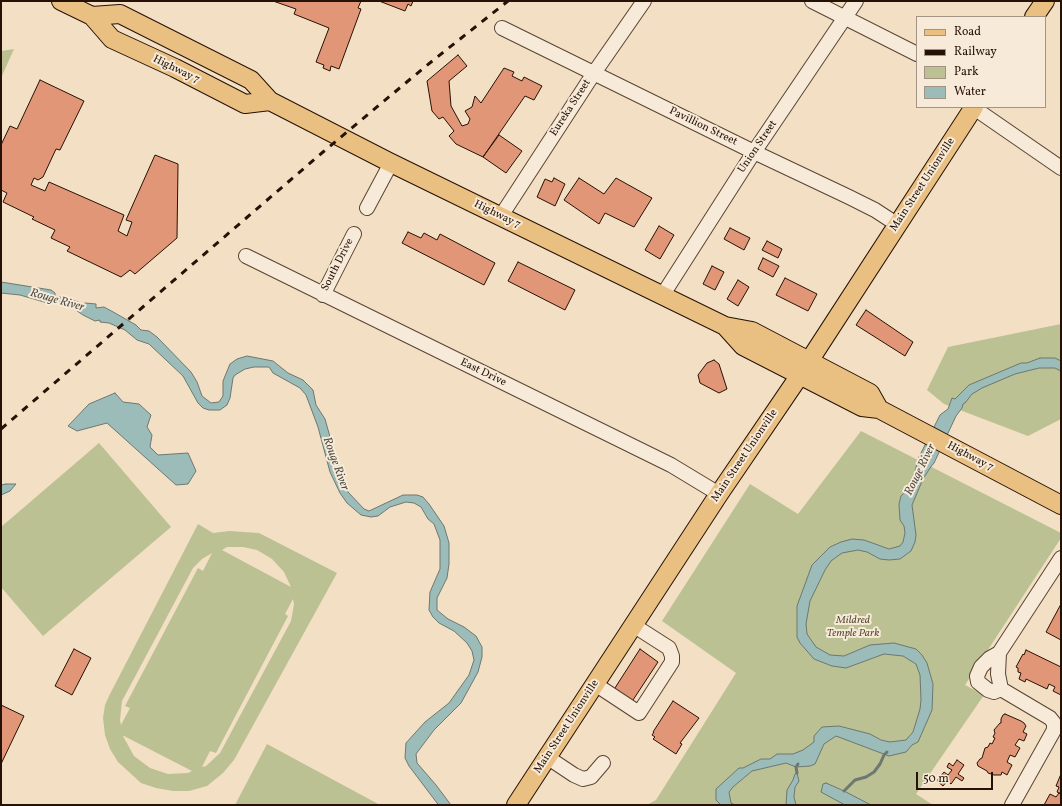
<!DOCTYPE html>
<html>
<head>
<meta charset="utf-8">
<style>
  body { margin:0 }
  #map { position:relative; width:1062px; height:806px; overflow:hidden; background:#f3dfc3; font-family:Vollkorn,serif }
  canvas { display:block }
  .frame { position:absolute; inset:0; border:2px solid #251105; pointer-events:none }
  .legend { position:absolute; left:916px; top:16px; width:130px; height:92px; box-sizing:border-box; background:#f7ead8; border:1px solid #a39384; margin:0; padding:5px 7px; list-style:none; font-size:12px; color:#251105 }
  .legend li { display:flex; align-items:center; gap:8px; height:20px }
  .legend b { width:20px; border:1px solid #a39384 }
  .scale { position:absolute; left:916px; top:772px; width:77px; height:18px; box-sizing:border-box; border:2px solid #251105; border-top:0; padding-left:5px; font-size:12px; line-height:14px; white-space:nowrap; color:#251105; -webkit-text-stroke:3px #f7ead8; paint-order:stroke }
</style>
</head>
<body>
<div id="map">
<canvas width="1062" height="806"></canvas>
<div class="frame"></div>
<ul class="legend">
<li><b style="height:5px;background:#eac082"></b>Road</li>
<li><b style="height:5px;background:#251105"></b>Railway</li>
<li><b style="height:11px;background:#bbc193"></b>Park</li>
<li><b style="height:11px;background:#9cbcb9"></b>Water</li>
</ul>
<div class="scale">50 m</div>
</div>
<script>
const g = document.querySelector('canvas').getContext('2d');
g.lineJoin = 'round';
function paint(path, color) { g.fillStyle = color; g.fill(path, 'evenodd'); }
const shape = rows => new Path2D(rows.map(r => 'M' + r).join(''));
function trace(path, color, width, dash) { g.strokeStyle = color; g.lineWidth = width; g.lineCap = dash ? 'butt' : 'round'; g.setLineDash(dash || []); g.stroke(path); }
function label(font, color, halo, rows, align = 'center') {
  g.font = font + ' Vollkorn,serif'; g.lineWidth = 4; g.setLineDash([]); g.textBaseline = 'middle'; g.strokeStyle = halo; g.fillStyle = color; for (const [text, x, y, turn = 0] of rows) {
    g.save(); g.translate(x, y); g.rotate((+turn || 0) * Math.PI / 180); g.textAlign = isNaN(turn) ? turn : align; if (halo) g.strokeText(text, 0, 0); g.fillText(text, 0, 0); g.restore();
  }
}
paint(shape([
  [14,49,1,78,1,51],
  [1061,324,1061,419,1028,436,944,404,927,390,948,347],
  [861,431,1061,533,1061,538,965,685,984,695,916,794,933,805,647,805,656,800,736,673,662,621,750,484,798,514],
  [99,443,171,527,43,636,1,587,1,527],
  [198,524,213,533,229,531,259,533,337,573,234,760,223,773,207,786,189,791,173,791,156,788,141,783,118,762,110,749,105,735,103,718,105,705,109,696],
  [227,547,243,547,257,550,272,559,284,572,291,587,222,550],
  [212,553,203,571,198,568,125,706,130,708,121,725,120,720,122,701,193,568,202,559],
  [293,599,294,604,291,621,220,753,206,766,202,767,210,751,216,753,288,616,285,614],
  [123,736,124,736,192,771,188,773,168,774,150,768,134,756],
  [267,744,380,805,235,805]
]), '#bbc193');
const water = shape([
  [1,282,51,290,55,293,55,296,73,300,83,304,85,303,96,304,96,308,104,307,115,313,136,325,141,330,149,331,157,337,191,372,197,382,202,396,211,403,219,402,223,396,223,381,230,364,237,359,247,356,273,361,288,373,303,380,313,390,316,405,325,419,341,476,348,492,364,509,369,511,403,495,417,495,423,497,429,504,444,526,449,543,449,564,447,578,437,598,437,610,448,619,464,627,476,636,482,647,482,657,478,672,461,703,434,730,416,754,417,763,436,785,451,805,439,805,437,803,409,766,405,758,406,743,425,722,449,703,469,675,474,660,472,651,467,643,454,631,439,623,433,617,429,610,430,592,440,569,440,540,434,524,428,519,421,507,414,503,406,502,390,507,378,516,371,517,361,515,347,503,340,493,330,472,318,427,306,395,300,388,273,373,269,367,254,367,245,369,235,375,233,378,230,398,227,405,220,410,209,410,203,408,198,403,183,376,149,344,137,340,125,330,109,323,100,322,100,320,95,321,83,315,70,306,61,302,54,300,53,303,51,304,20,295,1,293,1,282],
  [1040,358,1055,358,1061,361,1061,371,1055,368,1039,368,1015,374,982,388,972,394,965,403,963,404,962,408,956,416,934,463,930,468,923,479,912,505,916,535,915,542,911,551,900,559,889,560,880,559,867,552,858,550,842,553,831,561,825,570,810,601,806,624,807,634,816,647,830,655,844,656,870,645,894,643,916,649,922,655,927,663,933,684,932,710,918,742,912,745,906,752,889,756,836,736,824,744,815,764,810,766,796,767,786,763,752,771,733,787,729,792,731,803,735,805,721,805,716,800,716,789,739,768,743,768,761,759,770,759,777,754,793,754,803,750,814,742,814,736,822,727,839,726,870,734,881,740,890,742,906,740,913,732,920,709,921,700,920,675,916,664,903,656,884,654,846,668,832,666,814,659,800,643,797,637,797,606,812,565,830,547,841,542,852,539,864,540,889,549,900,546,903,542,905,533,904,526,900,520,899,504,901,496,906,491,915,471,919,457,940,415,948,409,952,398,955,399,969,385,1021,363,1027,363,1040,358],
  [115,393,123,402,139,404,151,415,147,427,152,435,150,447,158,455,188,453,196,471,188,484,176,485,107,423,77,431,68,426,89,404,115,393],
  [6,484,16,484,10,491,1,495,1,485,6,484],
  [797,773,799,781,795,787,794,797,796,805,786,805,787,790,793,780,795,774,797,773],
  [826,783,844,791,871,805,845,805,821,792,823,784,826,783]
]);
paint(water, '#9cbcb9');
trace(water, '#6c7871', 1);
trace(shape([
  [797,773,796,767,798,764],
  [844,791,855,780,866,777,874,772,880,764,884,755,887,752]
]), '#6c7871', 3);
const building = shape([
  [273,1,361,1,358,8,361,9,339,69,331,66,330,71,323,68,324,65,316,62,329,28,294,14,296,9,273,1],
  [379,1,413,1,411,6,408,4,405,11,379,1],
  [458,55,467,66,449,81,451,106,462,126,468,124,470,119,465,111,472,107,475,96,481,103,504,68,514,72,512,76,522,81,524,77,542,86,534,100,525,96,483,157,456,144,449,136,454,131,443,117,439,119,432,111,427,81,458,55],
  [40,80,84,101,60,150,56,149,43,177,38,180,34,178,31,185,45,191,49,182,124,215,118,231,127,236,132,222,126,220,155,155,178,164,177,238,135,274,130,270,121,277,67,251,70,247,51,238,55,230,32,219,34,217,3,202,7,193,1,190,1,145,10,126,17,129,40,80],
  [499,135,522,151,506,173,483,157,499,135],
  [554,178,565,184,555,206,537,197,545,179,552,182,554,178],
  [579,178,604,194,616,178,652,198,634,227,605,213,599,224,564,200,579,178],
  [659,226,674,235,660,259,645,250,659,226],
  [730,228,750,238,744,250,724,239,730,228],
  [408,232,421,238,424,233,437,240,440,234,495,263,484,285,402,243,408,232],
  [767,241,782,249,778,258,762,250,767,241],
  [763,258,779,266,773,277,758,269,763,258],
  [518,262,575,290,565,310,508,281,518,262],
  [712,266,724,272,715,290,703,284,712,266],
  [785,278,817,294,808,311,776,295,785,278],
  [738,280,749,287,738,306,727,299,738,280],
  [866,310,913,342,905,356,856,325,866,310],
  [714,360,719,364,727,389,719,393,700,383,698,375,707,363,714,360],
  [1061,604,1061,640,1046,632,1061,604],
  [74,649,91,658,72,695,55,686,74,649],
  [640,649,658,662,631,703,613,691,640,649],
  [1026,650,1061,667,1061,695,1053,691,1055,687,1049,684,1047,689,1026,679,1025,682,1019,679,1021,673,1018,672,1018,668,1016,667,1023,654,1024,655,1026,650],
  [673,701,699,718,680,743,682,744,676,754,653,739,655,737,652,735,654,732,653,732,673,701],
  [1,705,24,716,1,764,1,705],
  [1005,714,1021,721,1024,723,1026,726,1023,732,1027,734,1024,741,1019,739,1015,745,1020,748,1015,757,1010,755,1007,762,1012,765,1007,775,1002,772,1001,775,994,775,988,773,987,771,978,766,977,763,980,759,982,758,985,748,988,747,990,743,992,744,995,738,993,737,995,733,994,730,1000,723,1001,723,1001,719,1003,715,1005,714],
  [957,760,964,765,958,774,964,778,962,781,956,777,951,784,947,781,943,786,937,781,944,772,948,775,952,770,947,767,949,763,953,766,957,760],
  [1061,774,1061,794,1057,792,1059,787,1056,786,1061,774],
  [1059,793,1061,794,1061,805,1044,805,1050,794,1056,797,1059,793]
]);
paint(building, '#e19777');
trace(building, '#251105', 1);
const minor = shape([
  [812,1,917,54],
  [502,28,754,152,849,197,875,210,898,225],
  [974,108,1061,168],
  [367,208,391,163],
  [501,216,594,73,644,1],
  [246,256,671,465,719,494],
  [323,295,354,234],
  [662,296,754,152,856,1],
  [999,653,990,658,981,667,977,676,978,682,988,690,994,692,1001,689],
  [595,684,639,713,672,662,672,656,669,648,633,625],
  [547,757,574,775,583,779,591,777,603,763],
  [1012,805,1054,730,1054,723,1050,718,1001,689,998,674,999,653,1061,558]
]);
const major = shape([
  [61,1,92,16,112,39,175,68,245,104,270,101],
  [92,16,120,14,251,80,270,101,389,162,725,326,752,331,870,393,879,409],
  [1034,17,1045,1],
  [725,326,743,346,862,407,879,409,1061,505],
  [516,805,719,494,800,375,974,107]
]);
trace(minor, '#584434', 16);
trace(major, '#251105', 20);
trace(minor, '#f7ead8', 14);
trace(major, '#eac082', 18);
trace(shape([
  [1,429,323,152,426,66,508,1]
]), '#251105', 3, [7, 7]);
label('11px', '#251105', '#f7ead8', [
  ["Highway 7",176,70,26],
  ["Eureka Street",571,108,-57],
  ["Pavillion Street",703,127,26],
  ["Union Street",758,147,-56],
  ["Main Street Unionville",923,185,-57],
  ["Highway 7",497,215,26],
  ["South Drive",338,265,-63],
  ["East Drive",483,373,26],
  ["Main Street Unionville",745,456,-56],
  ["Highway 7",970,457,28],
  ["Main Street Unionville",567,727,-57]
]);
label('italic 11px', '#5a4f37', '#f7ead8', [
  ["Mildred",853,621],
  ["Temple Park",853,634]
]);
label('italic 12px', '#4f4d44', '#f7ead8', [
  ["Rouge River",57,301,16],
  ["Rouge River",335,464,70],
  ["Rouge River",921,470,-64]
]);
</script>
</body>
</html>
